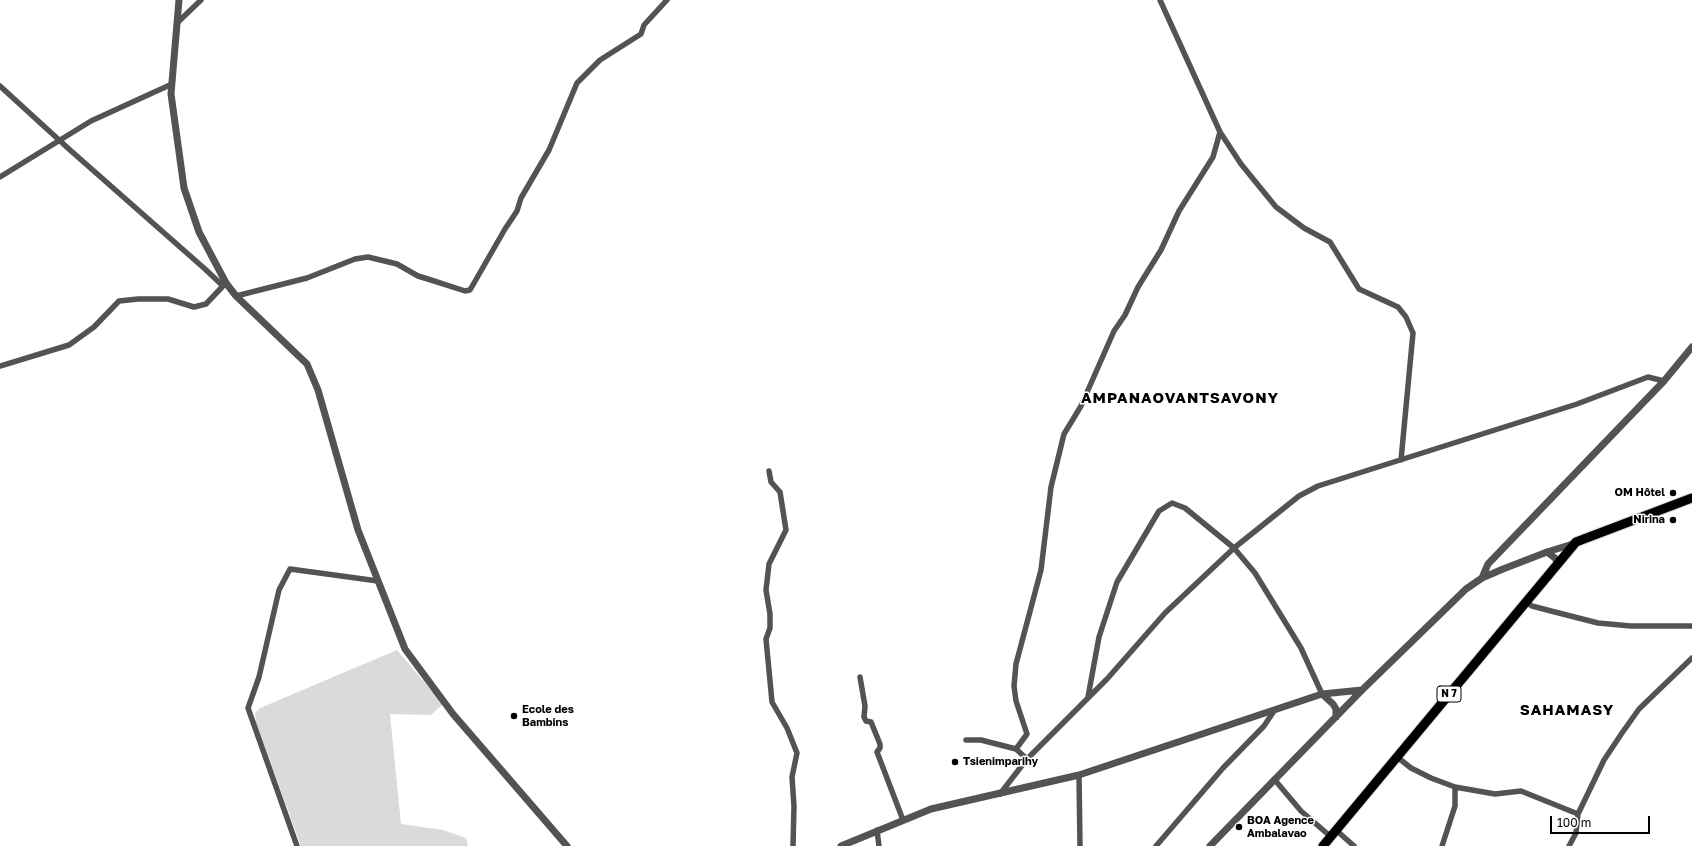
<!DOCTYPE html>
<html>
<head>
<meta charset="utf-8">
<style>
  body { margin:0 }
  #map { position:relative; width:1692px; height:846px; overflow:hidden; background:#fff; font-family:"Golos Text",sans-serif }
  canvas { display:block }
  .scale { position:absolute; left:1550px; top:816px; width:100px; height:18px; box-sizing:border-box; border:2px solid #000; border-top:0; padding-left:5px; font-size:12px; line-height:14px; white-space:nowrap; color:#000; -webkit-text-stroke:3px #fff; paint-order:stroke }
</style>
</head>
<body>
<div id="map">
<canvas width="1692" height="846"></canvas>
<div class="scale">100 m</div>
</div>
<script>
const g = document.querySelector('canvas').getContext('2d');
g.lineJoin = 'round';
function paint(path, color) { g.fillStyle = color; g.fill(path, 'evenodd'); }
const shape = rows => new Path2D(rows.map(r => 'M' + r).join(''));
function trace(path, color, width, dash) { g.strokeStyle = color; g.lineWidth = width; g.lineCap = dash ? 'butt' : 'round'; g.setLineDash(dash || []); g.stroke(path); }
function label(font, color, halo, rows, align = 'center') {
  g.font = font + ' "Golos Text",sans-serif'; g.lineWidth = 3; g.setLineDash([]); g.textBaseline = 'middle'; g.strokeStyle = halo; g.fillStyle = color; for (const [text, x, y, turn = 0] of rows) {
    g.save(); g.translate(x, y); g.rotate((+turn || 0) * Math.PI / 180); g.textAlign = isNaN(turn) ? turn : align; if (halo) g.strokeText(text, 0, 0); g.fillText(text, 0, 0); g.restore();
  }
}
paint(shape([
  [397,650,443,704,431,715,390,714,401,824,443,830,466,838,468,846,301,846,256,722,255,713,260,708]
]), '#dadada');
const primary = shape([
  [1323,846,1576,542,1692,498]
]);
trace(primary, '#dbdbdb', 11);
trace(shape([
  [177,23,201,0],
  [0,86,70,150,205,269,223,286,226,283],
  [1220,132,1241,164,1276,207,1304,228,1330,242,1359,289,1398,307,1406,317,1413,333,1401,460],
  [0,177,91,121,172,84],
  [236,296,307,278,355,259,368,257,397,264,418,276,431,280,465,291,470,290,505,229,517,211,521,198,549,150,577,83,600,60,641,34,644,25,667,0],
  [0,366,69,345,94,327,119,301,138,299,168,299,194,307,206,304,223,286],
  [769,471,771,482,780,492,786,530,769,564,766,590,770,614,770,628,766,639,772,702,787,728,797,753,792,777,794,806,793,846],
  [1526,602,1532,606,1551,611,1598,623,1631,626,1692,626],
  [860,677,865,706,864,717,866,721,871,722,880,744,880,748,877,752,903,820],
  [1088,697,1099,637,1117,582,1159,511,1172,503,1185,508,1234,548,1255,573,1301,648,1322,694],
  [966,740,981,740,1016,749,1027,759],
  [1016,749,1027,734,1016,701,1014,686,1016,664,1041,570,1051,487,1064,434,1081,406,1114,331,1125,315,1138,287,1161,250,1179,211,1213,157,1220,132,1160,0],
  [1397,757,1411,768,1431,778,1455,787,1495,794,1521,791,1578,814],
  [1079,775,1080,846],
  [1274,779,1301,811,1330,836],
  [1000,794,1027,759,1107,679,1165,613,1234,548,1299,496,1318,486,1577,404,1648,377,1664,381],
  [877,830,879,846],
  [1336,830,1354,846],
  [297,846,248,708,259,677,279,590,290,569,378,581],
  [1156,846,1223,768,1264,726,1274,711],
  [1442,846,1455,806,1455,787],
  [1569,846,1576,833,1578,814,1604,760,1622,733,1639,709,1692,658]
]), '#535353', 5.5);
trace(shape([
  [179,0,171,94,184,188,199,232,226,283,236,296,307,364,318,390,358,530,405,649,453,714,567,846],
  [1547,552,1555,558,1558,564],
  [1482,578,1488,564,1664,381,1692,347],
  [1322,694,1333,704,1336,709,1336,717],
  [841,846,931,809,1079,775,1322,694,1362,690],
  [1210,846,1362,690,1466,589,1482,578,1503,569,1547,552,1576,543]
]), '#535353', 7);
trace(primary, '#000', 9);
for (const [x, y, r, color] of [
  [1673,493,4,"#000"],
  [1673,520,4,"#000"],
  [514,716,4,"#000"],
  [955,762,4,"#000"],
  [1239,827,4,"#000"]
]) { const dot = new Path2D(); dot.arc(x, y, r, 0, 2 * Math.PI); g.fillStyle = color; g.fill(dot); trace(dot, '#fff', 1.5); }
for (const [x, y, w] of [
  [1449,694,24]
]) { const box = new Path2D(); box.roundRect(x - w / 2, y - 8, w, 16, 3); g.fillStyle = '#fff'; g.fill(box); trace(box, '#000', 1); }
label('bold 10px', '#000', null, [
  ["N 7",1449,694]
]);
label('bold 11px', '#000', '#fff', [
  ["OM Hôtel",1665,493,"right"],
  ["Nirina",1665,520,"right"],
  ["Ecole des",522,710],
  ["Bambins",522,723],
  ["Tsienimparihy",963,762],
  ["BOA Agence",1247,821],
  ["Ambalavao",1247,834]
], 'left');
g.letterSpacing = '1px';
label('bold 15px', '#000', '#fff', [
  ["AMPANAOVANTSAVONY",1180,398],
  ["SAHAMASY",1567,710]
]);
g.letterSpacing = '0px';
</script>
</body>
</html>
